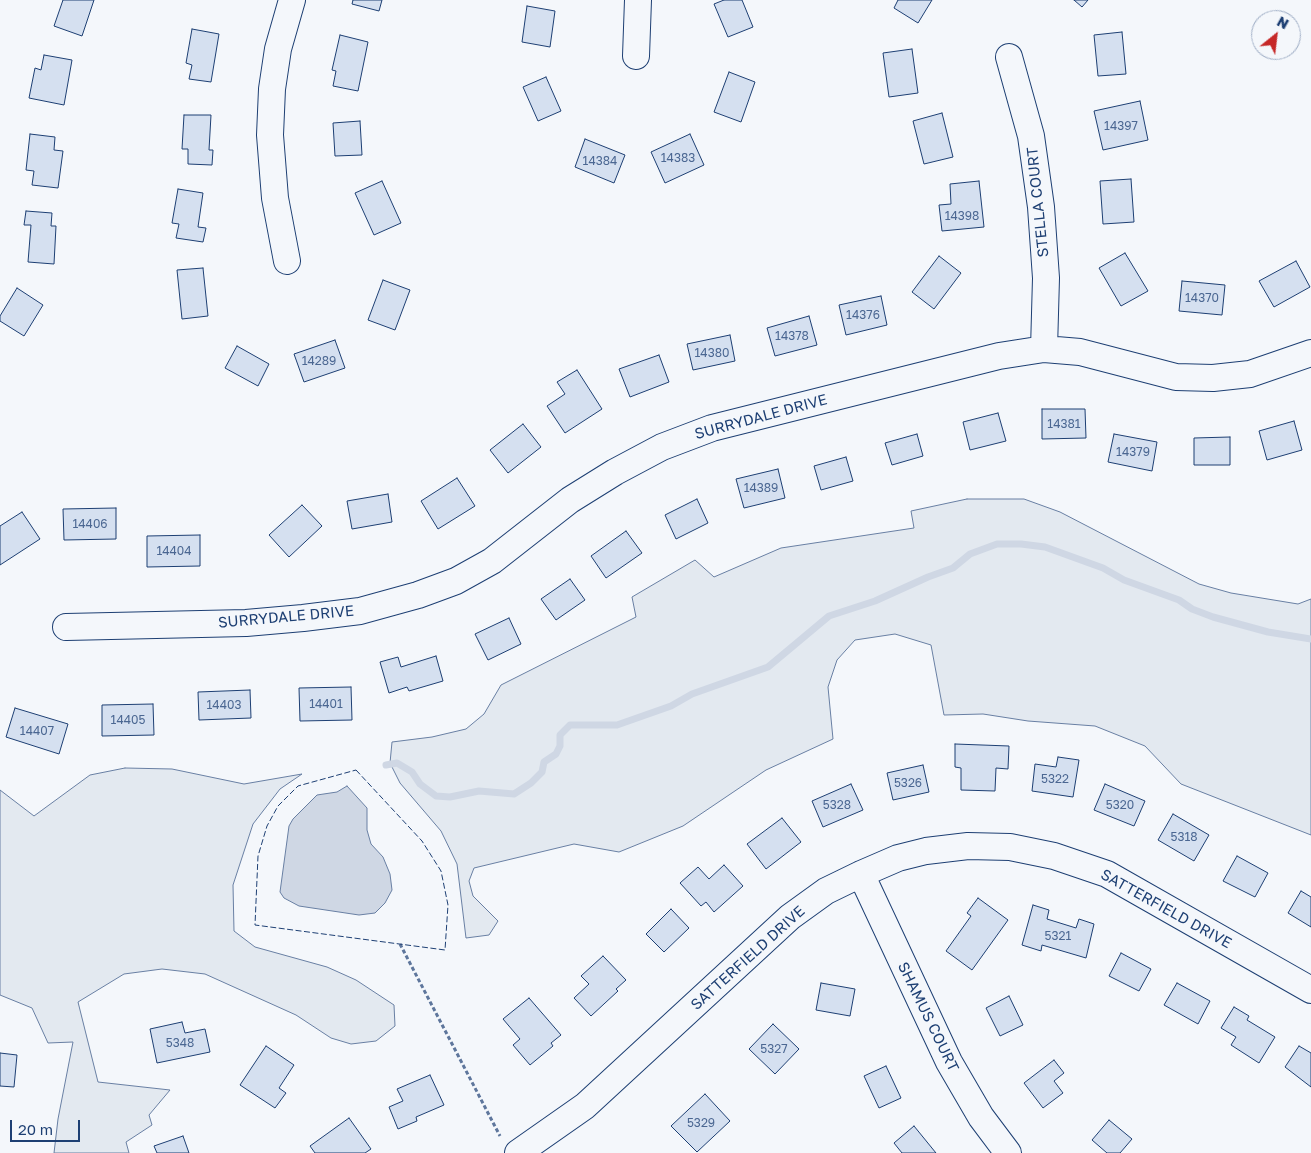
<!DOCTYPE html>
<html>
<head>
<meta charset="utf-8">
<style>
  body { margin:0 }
  #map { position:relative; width:1311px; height:1153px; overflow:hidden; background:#f4f7fb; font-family:"Golos Text",sans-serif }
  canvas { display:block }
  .north { position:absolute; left:1251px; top:10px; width:50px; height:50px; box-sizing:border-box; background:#f4f7fb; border:1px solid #9eadc5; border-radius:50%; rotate:29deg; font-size:14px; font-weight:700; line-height:20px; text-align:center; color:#1d3f73 }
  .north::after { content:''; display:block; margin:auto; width:18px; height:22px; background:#c62828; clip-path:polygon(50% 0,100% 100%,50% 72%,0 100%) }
  .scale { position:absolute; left:10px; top:1120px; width:70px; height:22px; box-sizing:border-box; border:2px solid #1d3f73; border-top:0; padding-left:6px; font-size:15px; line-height:18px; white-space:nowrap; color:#1d3f73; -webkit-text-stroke:4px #f4f7fb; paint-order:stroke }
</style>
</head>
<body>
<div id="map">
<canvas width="1311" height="1153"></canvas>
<div class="north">N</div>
<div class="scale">20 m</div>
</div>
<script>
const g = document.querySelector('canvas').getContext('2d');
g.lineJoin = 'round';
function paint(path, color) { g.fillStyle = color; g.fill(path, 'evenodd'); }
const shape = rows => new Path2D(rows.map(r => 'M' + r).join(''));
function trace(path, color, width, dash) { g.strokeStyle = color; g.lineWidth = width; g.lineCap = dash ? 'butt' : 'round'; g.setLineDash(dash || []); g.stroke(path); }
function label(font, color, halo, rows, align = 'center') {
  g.font = font + ' "Golos Text",sans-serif'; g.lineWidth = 4; g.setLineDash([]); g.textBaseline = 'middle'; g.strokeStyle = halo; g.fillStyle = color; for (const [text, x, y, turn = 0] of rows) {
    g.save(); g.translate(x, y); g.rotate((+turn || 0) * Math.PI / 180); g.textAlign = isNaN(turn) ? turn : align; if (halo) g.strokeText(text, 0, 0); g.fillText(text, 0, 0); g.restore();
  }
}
const green = shape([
  [967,499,1024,499,1060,512,1199,584,1231,593,1298,604,1311,599,1311,835,1181,784,1145,746,1095,726,1028,721,983,714,944,715,931,645,895,634,855,640,837,660,828,687,833,739,766,770,683,826,619,852,574,844,474,868,469,881,473,896,498,921,489,935,466,938,457,864,441,831,400,783,390,763,392,742,432,737,466,729,484,714,501,685,636,617,632,597,695,560,714,577,781,548,914,528,911,511,967,499],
  [125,768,172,769,244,784,302,774,280,789,253,824,233,885,234,931,255,947,327,967,356,980,394,1005,395,1026,376,1041,351,1044,331,1038,296,1015,205,974,162,969,124,974,78,1002,98,1082,170,1090,149,1115,152,1125,126,1142,129,1153,54,1153,58,1119,73,1042,48,1043,32,1008,0,995,0,790,34,816,90,775,125,768]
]);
paint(green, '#e3e9f0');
trace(green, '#687fa3', 1);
const water = shape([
  [347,786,367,808,367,830,371,844,383,857,390,874,392,890,385,903,375,913,359,915,299,906,284,898,280,892,289,826,293,819,317,795,337,792,347,786]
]);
paint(water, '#cfd7e4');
trace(water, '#687fa3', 1);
trace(shape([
  [386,765,397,763,412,772,420,784,436,796,450,797,479,791,514,794,531,783,542,772,544,762,556,754,560,746,560,735,570,725,617,725,671,706,692,694,768,667,829,616,875,601,928,577,953,568,970,554,997,544,1021,544,1045,547,1103,568,1124,580,1179,600,1192,609,1213,617,1268,632,1311,639]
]), '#cfd7e4', 7);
const building = shape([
  [63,0,94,0,82,36,54,26,63,0],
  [353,0,382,0,379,11,352,4,353,0],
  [724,0,742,0,753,27,728,37,714,4,724,0],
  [898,0,932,0,918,23,894,8,898,0],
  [1074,0,1088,0,1082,7,1074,0],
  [527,6,555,11,550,47,522,42,527,6],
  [192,29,219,34,211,82,189,79,192,65,186,63,192,29],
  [1122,32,1126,74,1098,76,1094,35,1122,32],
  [340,35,368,42,358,91,333,86,336,71,332,70,340,35],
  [912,49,918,93,889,97,883,53,912,49],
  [44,55,72,60,64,105,29,98,35,68,41,70,44,55],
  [729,72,755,82,741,122,714,112,729,72],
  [546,77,561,111,538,121,523,87,546,77],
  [1140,101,1148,140,1103,150,1094,111,1140,101],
  [942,113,953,157,924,164,913,121,942,113],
  [184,115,211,115,209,150,213,150,212,165,188,164,188,149,182,149,184,115],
  [360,121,362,155,335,156,333,123,360,121],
  [30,134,55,137,54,150,63,151,58,188,32,185,34,171,26,170,30,134],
  [690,134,704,165,665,183,651,152,690,134],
  [585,139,625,155,614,183,575,167,585,139],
  [1131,179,1134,222,1103,224,1100,181,1131,179],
  [382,181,401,223,374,235,355,193,382,181],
  [979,181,984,227,942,231,939,205,951,204,950,184,979,181],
  [178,189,203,193,198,227,206,228,203,242,176,238,179,224,172,223,178,189],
  [26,211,52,213,51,226,56,226,54,264,28,262,31,225,24,225,26,211],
  [1125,253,1148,291,1121,306,1099,268,1125,253],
  [939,256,961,273,934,309,912,292,939,256],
  [1296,261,1310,287,1274,307,1259,281,1296,261],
  [203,268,208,316,182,319,177,270,203,268],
  [383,280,410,290,395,330,368,320,383,280],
  [1182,281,1225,285,1222,315,1179,311,1182,281],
  [17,288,43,305,24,336,0,321,0,316,17,288],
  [881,296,887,325,846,335,839,305,881,296],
  [809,316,817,345,775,356,767,328,809,316],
  [730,335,735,361,693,370,687,344,730,335],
  [335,340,345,368,304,382,294,354,335,340],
  [237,346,269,364,258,386,225,368,237,346],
  [659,355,669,382,630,397,619,369,659,355],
  [577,370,602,409,565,433,547,406,565,394,557,382,577,370],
  [1042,409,1085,409,1086,438,1042,439,1042,409],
  [998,413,1006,441,970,450,963,422,998,413],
  [1294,421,1302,450,1267,460,1259,431,1294,421],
  [523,424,541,447,508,473,490,450,523,424],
  [917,434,923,456,892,465,885,443,917,434],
  [1114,434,1157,442,1152,471,1108,462,1114,434],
  [1230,437,1230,465,1194,465,1194,438,1230,437],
  [846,457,853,481,821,490,814,466,846,457],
  [778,469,785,498,744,508,736,479,778,469],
  [457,478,475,506,438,529,421,501,457,478],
  [388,494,392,522,352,529,347,501,388,494],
  [697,499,708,523,676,539,665,515,697,499],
  [302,505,322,526,289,557,269,535,302,505],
  [116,508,116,539,64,540,63,509,116,508],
  [22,512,40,539,0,565,0,526,22,512],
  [626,531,642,553,606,578,591,556,626,531],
  [200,535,200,566,147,567,147,536,200,535],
  [570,579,585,600,556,620,541,599,570,579],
  [509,618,521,644,488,660,475,634,509,618],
  [436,656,443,681,409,691,407,687,389,693,380,662,398,657,401,667,436,656],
  [351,687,352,720,300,721,299,688,351,687],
  [250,690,251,718,199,720,198,692,250,690],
  [153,704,154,735,102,736,102,705,153,704],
  [15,708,68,724,59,754,6,737,15,708],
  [955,744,1009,746,1008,769,996,768,995,791,961,790,961,768,955,767,955,744],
  [1058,757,1079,760,1073,797,1032,791,1035,764,1056,767,1058,757],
  [923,765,929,792,893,800,887,773,923,765],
  [851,784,863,810,823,827,812,801,851,784],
  [1105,784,1145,801,1134,826,1094,810,1105,784],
  [1173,814,1209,835,1194,861,1158,840,1173,814],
  [782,818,801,842,766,869,747,844,782,818],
  [1237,856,1268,873,1255,897,1223,881,1237,856],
  [724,865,743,886,714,912,706,902,701,906,680,883,698,867,709,879,724,865],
  [1301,891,1311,897,1311,927,1288,913,1301,891],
  [978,898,1008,920,972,970,946,951,971,916,967,913,978,898],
  [1033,905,1049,910,1047,919,1076,928,1079,919,1094,924,1086,958,1042,945,1041,951,1022,945,1033,905],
  [671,909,689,928,664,952,646,934,671,909],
  [1121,953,1151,969,1139,991,1109,976,1121,953],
  [603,956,626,980,616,989,618,991,591,1016,574,998,589,984,581,976,603,956],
  [821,983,855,989,850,1016,816,1010,821,983],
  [1177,983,1210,1001,1198,1024,1164,1005,1177,983],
  [1009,996,1023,1025,1000,1036,986,1008,1009,996],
  [529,998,561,1035,551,1043,553,1046,530,1065,513,1045,520,1039,503,1019,529,998],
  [1234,1007,1249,1016,1247,1020,1275,1037,1259,1063,1231,1045,1236,1037,1221,1028,1234,1007],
  [182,1022,185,1033,205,1029,210,1052,157,1063,150,1029,182,1022],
  [773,1024,799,1049,775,1074,749,1049,773,1024],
  [266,1046,294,1065,279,1088,286,1093,275,1108,240,1085,266,1046],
  [1299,1046,1311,1053,1311,1087,1285,1067,1299,1046],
  [0,1053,17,1055,14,1087,0,1086,0,1053],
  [1054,1060,1064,1073,1054,1081,1063,1093,1043,1108,1024,1083,1054,1060],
  [886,1066,901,1098,879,1108,864,1076,886,1066],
  [430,1075,444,1105,416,1117,417,1121,398,1129,389,1107,403,1101,397,1089,430,1075],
  [705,1094,730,1121,697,1152,671,1126,705,1094],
  [349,1118,371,1149,365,1153,315,1153,310,1146,349,1118],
  [1109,1120,1132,1139,1120,1153,1107,1153,1092,1140,1109,1120],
  [914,1126,936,1153,902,1153,894,1143,914,1126],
  [183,1136,189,1153,157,1153,154,1146,183,1136]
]);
paint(building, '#d5e0f0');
trace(building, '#1d3f73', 1);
const minor = shape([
  [636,56,638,0],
  [1009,57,1031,136,1041,207,1046,278,1044,349],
  [287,261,275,198,270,135,272,89,278,49,292,0],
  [66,627,246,623,303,618,360,611,418,595,456,581,492,561,570,500,615,472,662,447,712,428,999,356,1044,349,1080,352,1176,377,1213,378,1250,374,1311,353],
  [861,874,949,1062,981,1117,1008,1153],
  [518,1153,585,1106,790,917,826,891,861,874,898,858,926,851,968,846,1010,847,1054,856,1107,874,1311,990]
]);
trace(minor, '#1d3f73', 28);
trace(shape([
  [400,944,500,1136]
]), '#5e769c', 3, [4, 2.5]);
trace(minor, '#f4f7fb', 26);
trace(shape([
  [356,770,422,841,441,871,448,905,445,950,255,925,258,856,267,826,278,806,298,786,356,770]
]), '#1d3f73', 1, [6, 2.5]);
label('12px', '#4b6792', null, [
  ["14397",1121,126],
  ["14383",678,158],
  ["14384",600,161],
  ["14398",962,216],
  ["14370",1202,298],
  ["14376",863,315],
  ["14378",792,336],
  ["14380",712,353],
  ["14289",319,361],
  ["14381",1064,424],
  ["14379",1133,452],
  ["14389",761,488],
  ["14406",90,524],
  ["14404",174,551],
  ["14401",326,704],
  ["14403",224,705],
  ["14405",128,720],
  ["14407",37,731],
  ["5322",1055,779],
  ["5326",908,783],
  ["5328",837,805],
  ["5320",1120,805],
  ["5318",1184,837],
  ["5321",1058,936],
  ["5348",180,1043],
  ["5327",774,1049],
  ["5329",701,1123]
]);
label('15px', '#1d3f73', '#f4f7fb', [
  ["STELLA COURT",1038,202,-96],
  ["SURRYDALE DRIVE",761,417,-15],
  ["SURRYDALE DRIVE",286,617,-5],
  ["SATTERFIELD DRIVE",1166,909,29],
  ["SATTERFIELD DRIVE",748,958,-42],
  ["SHAMUS COURT",928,1017,64]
]);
</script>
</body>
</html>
